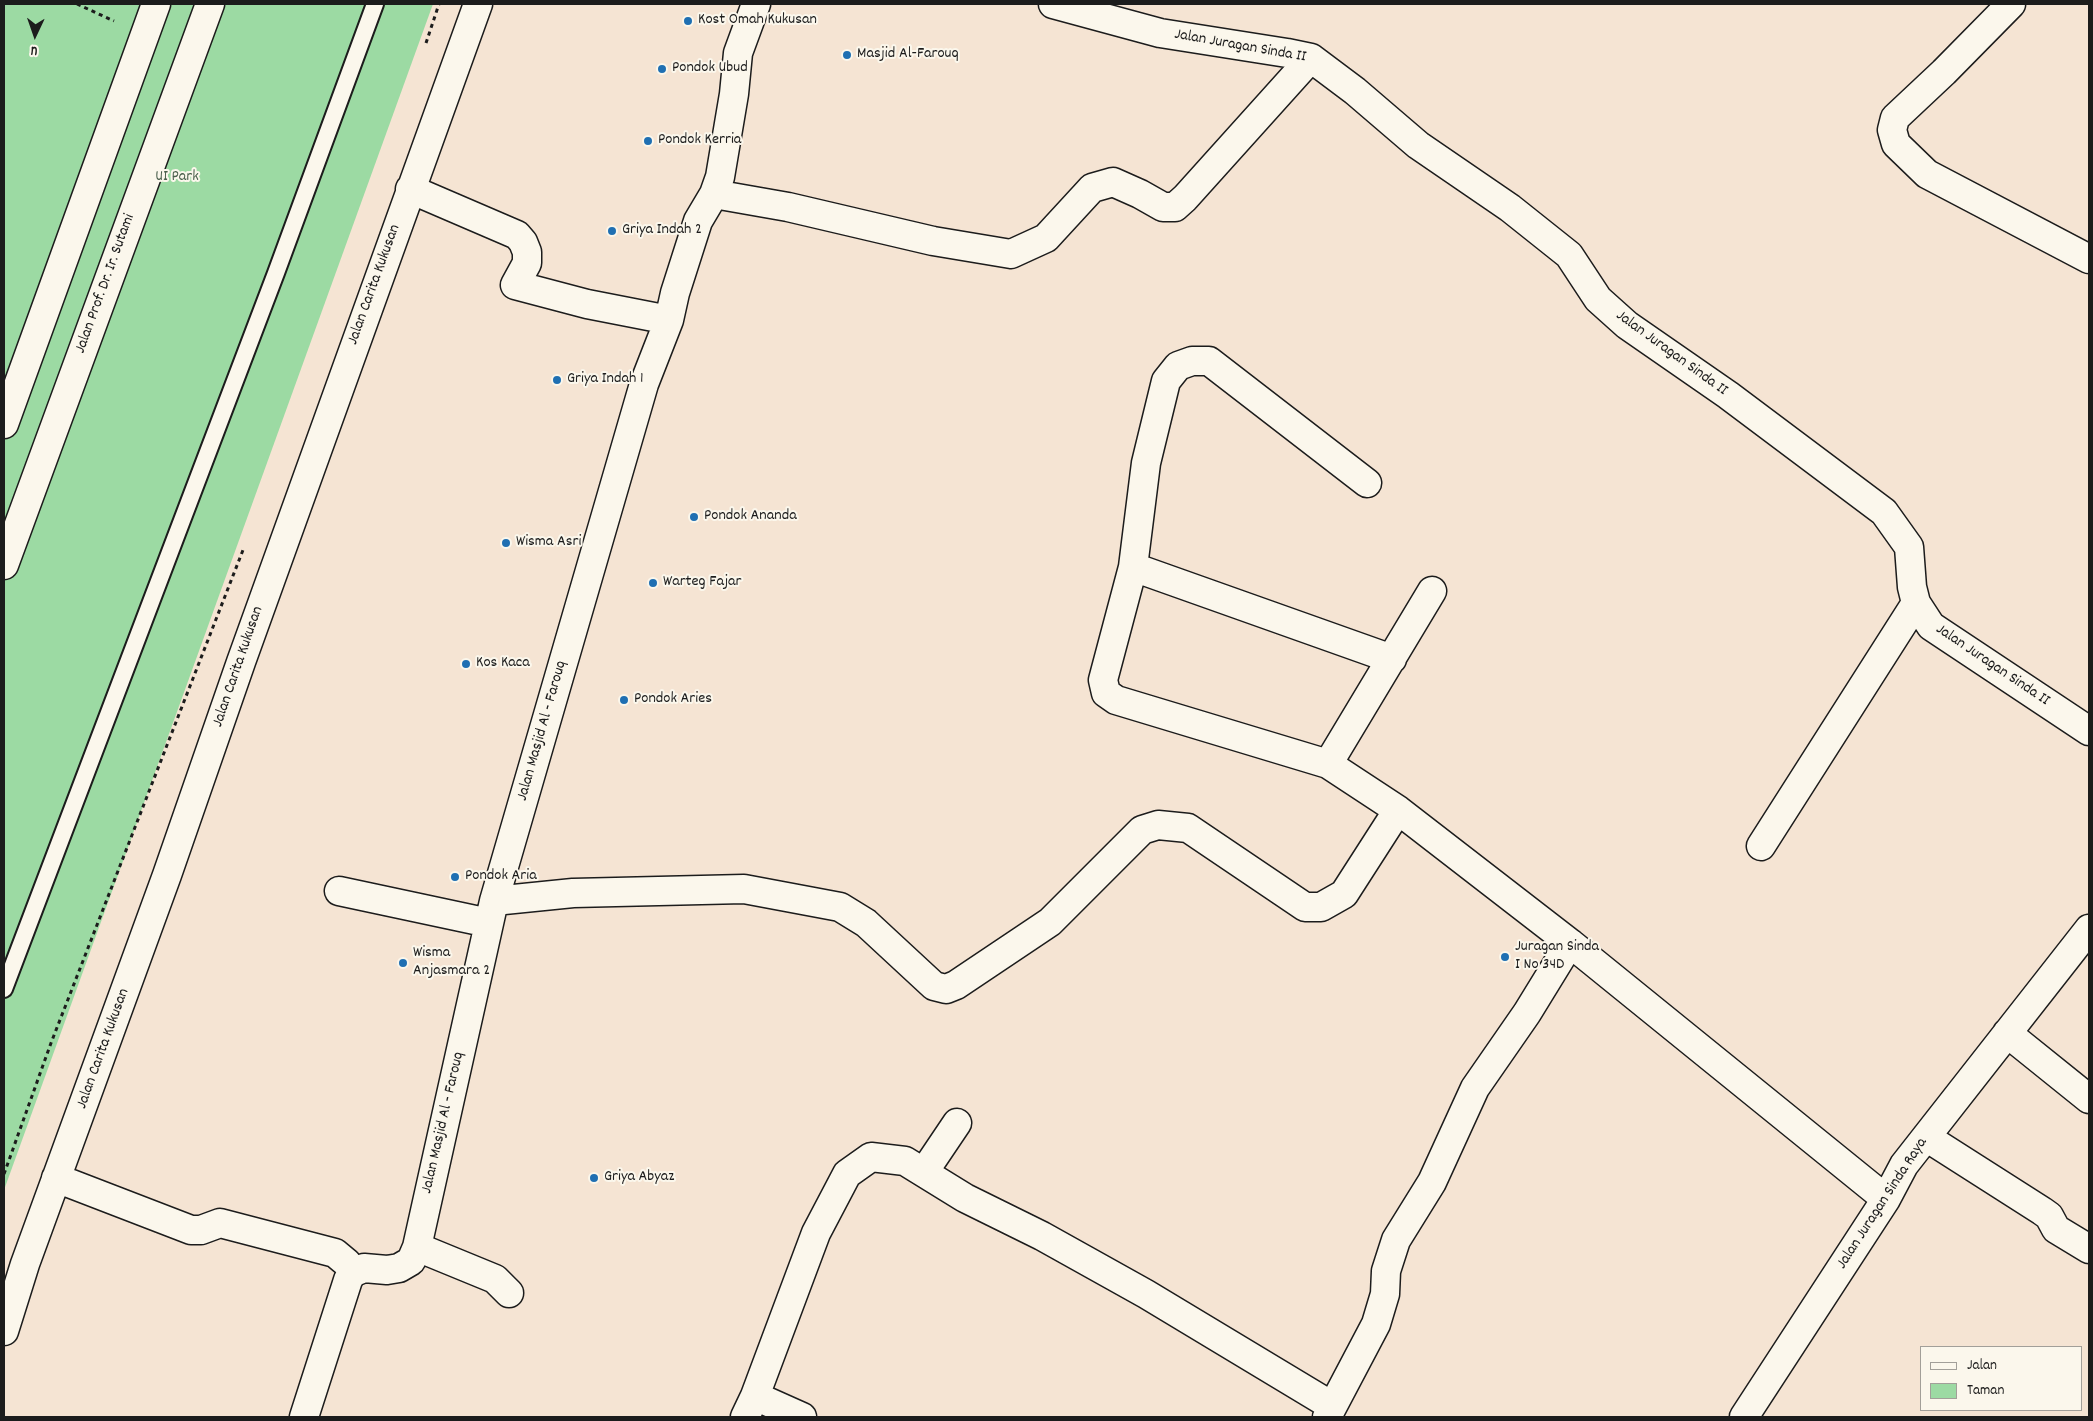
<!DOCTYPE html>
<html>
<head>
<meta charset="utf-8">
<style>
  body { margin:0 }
  #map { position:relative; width:2093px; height:1421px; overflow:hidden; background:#f5e4d3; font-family:Dekko,sans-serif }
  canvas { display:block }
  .frame { position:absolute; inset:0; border:5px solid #1c1c1c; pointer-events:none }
  .legend { position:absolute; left:1920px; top:1346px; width:162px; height:65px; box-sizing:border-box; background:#fbf7ec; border:1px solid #a29f99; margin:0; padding:6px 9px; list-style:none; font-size:15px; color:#1c1c1c }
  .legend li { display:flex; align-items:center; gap:10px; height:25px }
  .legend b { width:25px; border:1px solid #a29f99 }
  .north { position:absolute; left:10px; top:10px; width:50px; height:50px; -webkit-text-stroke:4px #fbf7ec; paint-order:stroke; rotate:183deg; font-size:14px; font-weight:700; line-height:20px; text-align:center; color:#1c1c1c }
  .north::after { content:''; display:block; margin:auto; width:18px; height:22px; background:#1c1c1c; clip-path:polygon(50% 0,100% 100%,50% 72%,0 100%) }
</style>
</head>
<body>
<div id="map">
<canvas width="2093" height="1421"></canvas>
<div class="frame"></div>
<ul class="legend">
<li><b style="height:6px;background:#fbf7ec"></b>Jalan</li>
<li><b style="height:14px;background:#9cdaa3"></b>Taman</li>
</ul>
<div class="north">U</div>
</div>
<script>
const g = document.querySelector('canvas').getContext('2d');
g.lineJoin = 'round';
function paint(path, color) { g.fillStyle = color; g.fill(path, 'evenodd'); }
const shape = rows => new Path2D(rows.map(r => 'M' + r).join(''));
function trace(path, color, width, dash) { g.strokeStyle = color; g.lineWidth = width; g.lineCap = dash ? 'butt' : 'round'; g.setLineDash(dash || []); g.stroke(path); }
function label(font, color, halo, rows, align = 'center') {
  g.font = font + ' Dekko,sans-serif'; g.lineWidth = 4; g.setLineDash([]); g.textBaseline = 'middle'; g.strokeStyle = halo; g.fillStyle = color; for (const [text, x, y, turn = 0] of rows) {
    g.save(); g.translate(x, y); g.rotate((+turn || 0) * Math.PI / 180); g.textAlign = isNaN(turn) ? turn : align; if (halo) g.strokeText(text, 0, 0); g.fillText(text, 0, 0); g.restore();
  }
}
paint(shape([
  [4,4,433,4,4,1190]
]), '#9cdaa3');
const lane = shape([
  [4,989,276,273,375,4]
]);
const street = shape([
  [1053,4,1160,33,1287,53,1311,58,1355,91,1418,145,1510,208,1569,255,1598,299,1627,325,1728,395,1884,512,1909,547,1912,587,1916,603,1931,626,2089,731],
  [2011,4,1944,72,1895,118,1892,130,1896,144,1927,174,2089,259],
  [410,189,517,235,523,242,527,252,527,263,515,285,587,304,669,320],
  [714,194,788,207,933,241,1011,254,1046,238,1092,188,1113,182,1140,194,1163,207,1175,207,1185,198,1311,58],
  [4,424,156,4],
  [1367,483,1209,361,1192,361,1178,366,1166,381,1146,463,1133,567,1103,680,1106,693,1116,700,1328,764,1398,810,1570,943,1886,1199],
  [4,565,210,4],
  [1133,567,1392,659],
  [1328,764,1432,591],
  [1761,846,1916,603],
  [339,891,489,923],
  [494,901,573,893,744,889,840,907,866,923,934,986,946,989,956,985,1050,922,1142,830,1158,825,1188,828,1305,907,1321,907,1344,894,1398,810],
  [2007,1033,2089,1099],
  [1926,1137,2042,1211,2049,1216,2056,1229,2089,1249],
  [924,1172,957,1123],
  [56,1178,191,1230,201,1230,220,1223,335,1253,347,1263,352,1273],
  [417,1247,495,1279,509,1293],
  [4,1331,25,1264,167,875,241,662,478,4],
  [755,1396,816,1233,847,1174,871,1157,905,1161,965,1198,1042,1236,1146,1294,1332,1406],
  [304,1417,348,1280,352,1273,364,1268,387,1270,399,1268,411,1261,417,1247,494,901,644,384,669,320,675,293,698,221,714,194,720,177,734,94,738,53,756,4],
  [745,1417,755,1396,802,1417],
  [1327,1417,1376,1324,1385,1294,1386,1271,1396,1240,1432,1182,1475,1088,1527,1013,1570,943],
  [1744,1417,1886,1199,1904,1165,2089,929]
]);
trace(lane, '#1c1c1c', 20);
trace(street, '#1c1c1c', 31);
trace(shape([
  [77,4,114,21],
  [426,43,439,4],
  [4,1174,51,1043,243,550]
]), '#1c1c1c', 3, [4, 4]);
trace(lane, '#fbf7ec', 16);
trace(street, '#fbf7ec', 28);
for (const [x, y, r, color] of [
  [688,21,5,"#1f6fb2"],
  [847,55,5,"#1f6fb2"],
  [662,69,5,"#1f6fb2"],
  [648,141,5,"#1f6fb2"],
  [612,231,5,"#1f6fb2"],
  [557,380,5,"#1f6fb2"],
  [694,517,5,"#1f6fb2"],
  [506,543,5,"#1f6fb2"],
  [653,583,5,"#1f6fb2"],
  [466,664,5,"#1f6fb2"],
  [624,700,5,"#1f6fb2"],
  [455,877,5,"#1f6fb2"],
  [1505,957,5,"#1f6fb2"],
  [403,963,5,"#1f6fb2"],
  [594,1178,5,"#1f6fb2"]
]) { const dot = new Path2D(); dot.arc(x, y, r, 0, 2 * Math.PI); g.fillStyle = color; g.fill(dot); trace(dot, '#fbf7ec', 2); }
label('16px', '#1c1c1c', '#fbf7ec', [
  ["Kost Omah Kukusan",698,21],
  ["Masjid Al-Farouq",857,55],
  ["Pondok Ubud",672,69],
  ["Pondok Kerria",658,141],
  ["Griya Indah 2",622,231],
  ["Griya Indah 1",567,380],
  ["Pondok Ananda",704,517],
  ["Wisma Asri",516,543],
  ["Warteg Fajar",663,583],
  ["Kos Kaca",476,664],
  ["Pondok Aries",634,700],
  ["Pondok Aria",465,877],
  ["Juragan Sinda",1515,948],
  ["I No 34D",1515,966],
  ["Wisma",413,954],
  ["Anjasmara 2",413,972],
  ["Griya Abyaz",604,1178]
], 'left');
label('16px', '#1c1c1c', '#fbf7ec', [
  ["Jalan Juragan Sinda II",1240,47,10],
  ["Jalan Prof. Dr. Ir. Sutami",106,284,-70],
  ["Jalan Carita Kukusan",375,285,-70],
  ["Jalan Juragan Sinda II",1671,354,36],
  ["Jalan Juragan Sinda II",1992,666,34],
  ["Jalan Carita Kukusan",239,667,-71],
  ["Jalan Masjid Al - Farouq",543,731,-74],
  ["Jalan Carita Kukusan",104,1049,-70],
  ["Jalan Masjid Al - Farouq",444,1123,-77],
  ["Jalan Juragan Sinda Raya",1883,1204,-57]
]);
label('16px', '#495e4b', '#fbf7ec', [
  ["UI Park",177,178]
]);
</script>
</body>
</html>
